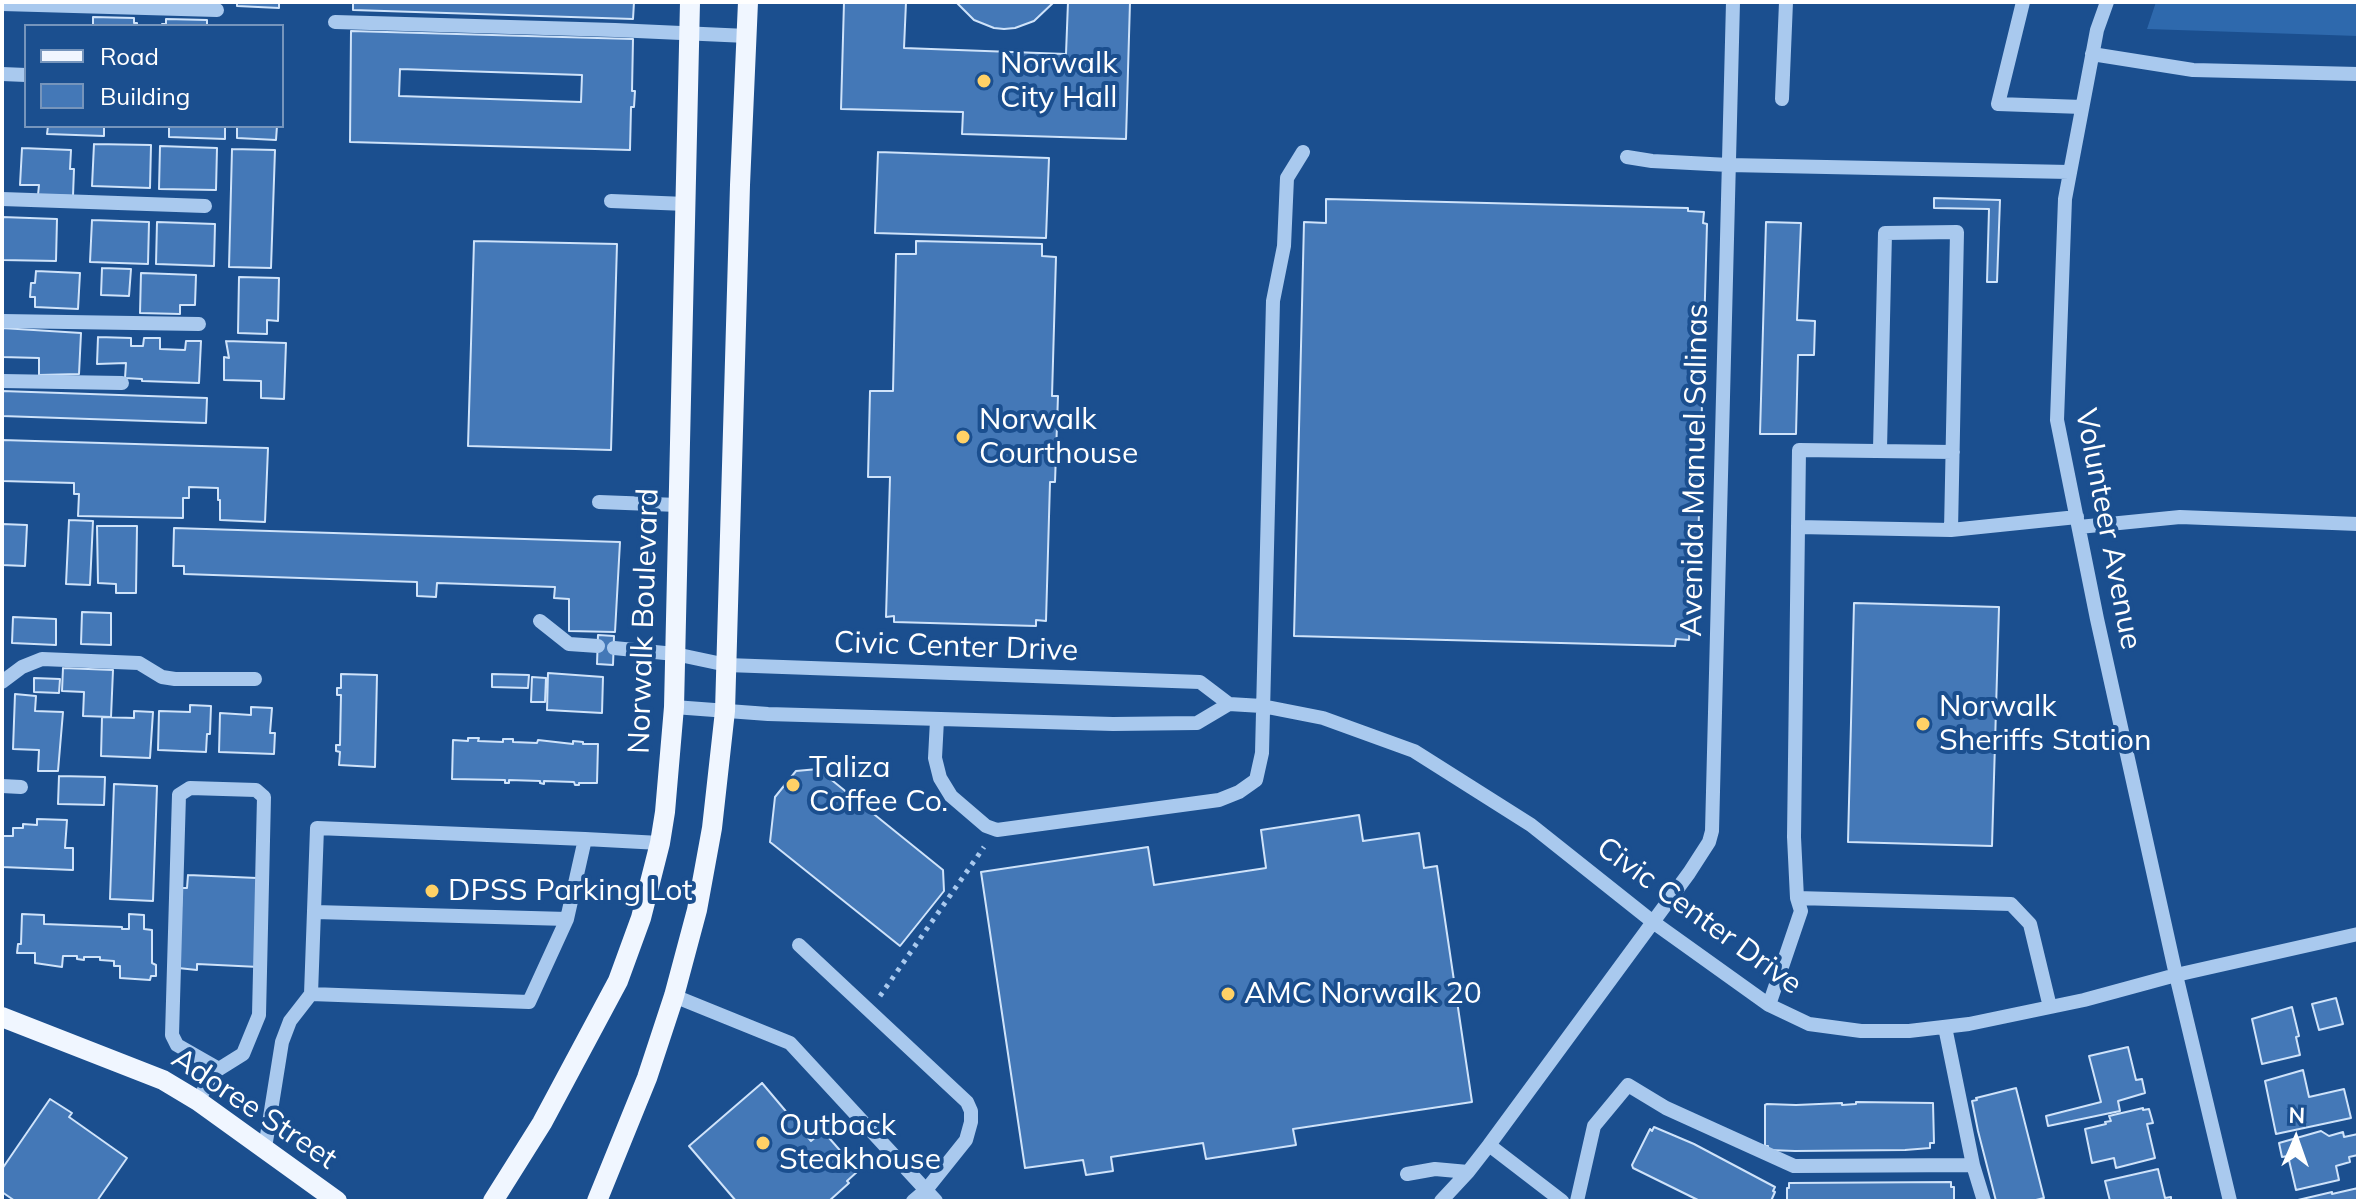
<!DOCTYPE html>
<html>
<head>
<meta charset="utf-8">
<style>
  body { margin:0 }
  #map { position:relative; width:2360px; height:1203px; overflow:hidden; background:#1b4f8f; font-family:Mulish,sans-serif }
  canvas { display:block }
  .frame { position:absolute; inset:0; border:4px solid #fff; pointer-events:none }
  .legend { position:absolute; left:24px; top:24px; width:260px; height:104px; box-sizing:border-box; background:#1b4f8f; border:2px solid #7695bc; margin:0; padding:10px 14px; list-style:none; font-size:24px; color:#fff }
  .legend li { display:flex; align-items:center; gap:16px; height:40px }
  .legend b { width:40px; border:2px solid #7695bc }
  .north { position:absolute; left:2256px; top:1099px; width:80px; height:80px; -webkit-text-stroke:6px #1b4f8f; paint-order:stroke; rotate:2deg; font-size:22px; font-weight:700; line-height:32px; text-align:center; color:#fff }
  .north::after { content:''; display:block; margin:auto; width:28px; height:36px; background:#fff; clip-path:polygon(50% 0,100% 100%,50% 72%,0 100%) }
</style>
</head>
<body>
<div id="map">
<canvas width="2360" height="1203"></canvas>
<div class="frame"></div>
<ul class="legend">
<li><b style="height:10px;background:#f0f6ff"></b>Road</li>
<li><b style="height:22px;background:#4478b7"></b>Building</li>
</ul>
<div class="north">N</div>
</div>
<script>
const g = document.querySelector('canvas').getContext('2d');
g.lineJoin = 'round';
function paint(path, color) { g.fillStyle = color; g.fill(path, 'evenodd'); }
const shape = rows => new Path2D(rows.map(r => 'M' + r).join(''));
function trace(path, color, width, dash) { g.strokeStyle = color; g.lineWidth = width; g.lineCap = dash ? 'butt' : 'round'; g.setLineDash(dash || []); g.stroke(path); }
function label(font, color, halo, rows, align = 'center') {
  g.font = font + ' Mulish,sans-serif'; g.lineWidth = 8; g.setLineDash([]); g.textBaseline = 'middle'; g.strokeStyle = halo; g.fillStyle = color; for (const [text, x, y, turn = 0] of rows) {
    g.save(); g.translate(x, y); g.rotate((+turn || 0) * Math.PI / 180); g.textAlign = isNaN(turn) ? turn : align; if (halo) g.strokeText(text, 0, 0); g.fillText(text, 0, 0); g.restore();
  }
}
paint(shape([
  [2156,2,2358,2,2358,36,2147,29]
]), '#2e69ad');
const building = shape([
  [237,2,279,2,279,8,237,6,237,2],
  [353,2,634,2,633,19,353,10,353,2],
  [844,2,906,2,904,48,1066,54,1068,2,1130,2,1126,139,962,134,963,112,841,109,844,2],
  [956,2,1054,2,1034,21,1015,28,1004,29,994,28,974,20,956,2],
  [93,17,134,18,134,23,137,23,137,26,93,26,93,17],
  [166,19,207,20,207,26,162,26,162,24,166,24,166,19],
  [351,31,633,39,632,91,635,91,634,107,631,107,630,150,350,142,351,31],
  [400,69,582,75,581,102,399,96,400,69],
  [48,126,104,126,104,136,47,134,48,126],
  [169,126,225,126,225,139,169,137,169,126],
  [237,126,277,126,276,140,237,138,237,126],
  [94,144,151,145,150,188,92,186,94,144],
  [160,146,217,148,216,190,159,189,160,146],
  [22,148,71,150,70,169,74,169,73,196,38,195,39,185,20,185,22,148],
  [232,149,275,150,271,268,229,267,232,149],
  [878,152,1049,158,1046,238,875,233,878,152],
  [1934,198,2000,200,1997,282,1987,282,1989,209,1934,208,1934,198],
  [1326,199,1688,208,1688,211,1704,212,1703,223,1707,224,1696,620,1690,620,1689,640,1676,639,1675,646,1294,636,1304,222,1326,223,1326,199],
  [2,217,57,219,56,261,2,260,2,217],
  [92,220,149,222,148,264,90,262,92,220],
  [157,222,215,224,214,266,156,264,157,222],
  [1766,222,1801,223,1797,320,1815,321,1814,355,1798,355,1796,434,1760,434,1766,222],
  [474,241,617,244,611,450,468,446,474,241],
  [916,241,1042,244,1042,256,1056,257,1052,396,1058,396,1055,482,1050,482,1046,621,1036,620,1036,626,894,622,894,616,886,617,890,477,868,477,870,391,893,391,896,254,916,254,916,241],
  [102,268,131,269,129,296,101,295,102,268],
  [36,271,80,273,78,309,35,307,35,297,30,297,31,283,35,283,36,271],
  [141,273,196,275,195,305,180,305,180,314,140,313,141,273],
  [239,277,279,278,278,321,267,320,267,334,238,333,239,277],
  [2,328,81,333,79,374,39,375,39,358,2,357,2,328],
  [98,337,131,338,131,346,143,346,144,338,160,338,160,349,185,350,186,341,201,341,199,383,142,381,142,379,125,378,126,363,97,364,98,337],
  [226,341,286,343,284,399,261,398,261,381,224,380,224,357,229,358,226,341],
  [2,391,207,398,206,423,2,416,2,391],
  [2,440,268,448,265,522,220,520,220,500,218,500,218,488,189,487,189,498,183,498,183,518,78,516,79,494,74,494,74,483,2,481,2,440],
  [69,520,93,521,90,585,66,584,69,520],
  [2,524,27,525,25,566,2,565,2,524],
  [97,526,137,526,136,593,116,593,116,584,98,583,97,526],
  [174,528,620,542,615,632,569,631,569,599,554,598,555,587,437,583,436,597,417,596,417,582,184,574,184,566,173,566,174,528],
  [1854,603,1999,607,1992,846,1848,842,1854,603],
  [82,612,111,613,111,645,81,644,82,612],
  [13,617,56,619,56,645,12,643,13,617],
  [598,635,614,636,613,665,597,664,598,635],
  [63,668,113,670,111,717,83,716,84,692,62,691,63,668],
  [548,673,603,677,602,713,547,710,548,673],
  [341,674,377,675,375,767,339,765,340,752,336,751,336,745,340,745,341,695,337,695,337,688,341,688,341,674],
  [492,674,529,675,528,688,492,687,492,674],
  [532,677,546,678,545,702,531,702,532,677],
  [34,678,60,679,59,693,34,692,34,678],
  [15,694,36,696,35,711,63,712,58,771,38,771,39,750,13,749,15,694],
  [190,705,211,706,210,734,207,734,206,752,158,750,159,711,190,712,190,705],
  [251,707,272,708,270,733,275,733,274,754,219,752,220,713,251,715,251,707],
  [134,711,153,712,150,758,101,756,102,717,134,718,134,711],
  [468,738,479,738,478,741,503,742,503,739,513,739,513,742,537,743,538,740,573,744,573,741,583,742,583,744,598,744,597,783,579,783,579,785,575,785,574,782,544,781,544,784,540,783,540,781,509,780,509,783,505,783,505,780,452,779,453,740,468,741,468,738],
  [818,769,943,870,944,891,900,946,770,842,775,797,796,771,818,769],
  [59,776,105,777,104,805,58,804,59,776],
  [114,784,157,786,153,901,110,899,114,784],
  [1359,815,1363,841,1419,833,1424,868,1437,866,1472,1102,1293,1129,1296,1145,1206,1159,1203,1143,1111,1157,1113,1171,1086,1175,1083,1160,1025,1168,981,872,1148,847,1154,885,1266,868,1261,830,1359,815],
  [37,819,67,820,65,848,73,848,73,870,2,867,2,836,13,836,13,828,23,828,23,824,37,825,37,819],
  [188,875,257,878,259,967,197,964,197,970,178,968,182,888,187,888,188,875],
  [22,914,44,915,44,924,122,927,122,929,129,929,129,914,144,915,144,929,152,930,152,963,156,965,156,976,151,976,150,980,120,978,120,966,114,966,114,961,100,960,100,957,84,957,84,960,77,959,77,956,63,956,62,967,35,963,35,953,17,953,18,944,21,944,22,914],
  [2336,998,2343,1024,2319,1030,2312,1004,2336,998],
  [2292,1007,2299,1036,2296,1037,2300,1055,2262,1064,2252,1019,2292,1007],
  [2128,1047,2136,1080,2142,1079,2145,1093,2118,1101,2120,1111,2048,1126,2046,1116,2101,1102,2089,1056,2128,1047],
  [2303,1070,2309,1097,2344,1089,2351,1118,2276,1134,2265,1081,2303,1070],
  [762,1083,811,1141,823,1131,858,1171,847,1181,849,1183,829,1201,736,1201,689,1146,762,1083],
  [2016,1088,2044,1198,2032,1201,1996,1201,1978,1131,1972,1101,1977,1100,1976,1098,2016,1088],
  [50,1099,72,1113,69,1117,127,1158,97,1201,15,1201,2,1192,2,1169,50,1099],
  [1856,1102,1933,1103,1934,1143,1930,1143,1930,1148,1905,1150,1795,1151,1768,1150,1768,1146,1765,1146,1765,1105,1767,1104,1796,1105,1842,1103,1842,1105,1856,1104,1856,1102],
  [2143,1108,2143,1110,2149,1109,2153,1123,2147,1124,2155,1158,2116,1168,2114,1158,2092,1163,2085,1129,2106,1124,2105,1122,2111,1121,2109,1116,2143,1108],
  [1654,1127,1694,1144,1775,1187,1773,1191,1775,1192,1771,1201,1700,1201,1633,1168,1632,1165,1650,1129,1652,1131,1654,1127],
  [2321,1131,2329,1136,2343,1132,2344,1137,2358,1134,2358,1155,2349,1157,2350,1162,2336,1166,2339,1180,2296,1190,2288,1156,2282,1157,2279,1143,2321,1131],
  [2158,1169,2165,1198,2171,1197,2171,1201,2110,1201,2105,1181,2158,1169],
  [1951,1182,1951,1187,1954,1187,1954,1201,1787,1201,1787,1188,1789,1188,1789,1183,1951,1182],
  [2358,1188,2358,1201,2298,1200,2332,1192,2332,1194,2358,1188]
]);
paint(building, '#4478b7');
trace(building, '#cfe3fa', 2);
trace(shape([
  [880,996,984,847]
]), '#a9c9ee', 5, [4, 6]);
trace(shape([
  [2023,2,1998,104,2082,107],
  [2107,2,2097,30,2065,199,2057,420,2097,619,2176,975,2230,1201],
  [2,4,217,10],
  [335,22,615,30,747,36],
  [2092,54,2193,70,2358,74],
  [2,74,26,75],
  [1782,99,1786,2],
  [1627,157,1652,161,1729,165,2069,172],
  [2,199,205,206],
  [611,201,686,204],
  [2,321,199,324],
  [2,381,122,383],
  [1880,449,1885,233,1957,232,1951,530,2077,517],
  [599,502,678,505],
  [1798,527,1951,530],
  [2079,527,2180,517,2358,524],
  [540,621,569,644,598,646],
  [614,648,675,654,727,665,1200,682,1229,704],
  [2,682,22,667,42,659,139,663,162,677,175,679,255,679],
  [674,707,768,714,1113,724,1197,723,1229,704,1262,706,1323,718,1414,751,1531,825,1653,922,1769,1005,1809,1024,1861,1031,1909,1031,1969,1024,2084,1000,2176,975,2358,934],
  [937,720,935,758,940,778,951,796,986,826,997,830,1219,800,1239,792,1256,780,1262,753,1273,301,1284,246,1287,178,1303,152],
  [2,786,21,787],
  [585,839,567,919,529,1002,311,994,317,828,585,839,660,843],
  [1797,898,2011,904,2030,924,2050,1007],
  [315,912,567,919],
  [799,945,967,1102,971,1111,971,1122,966,1140,926,1190,913,1201],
  [674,996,790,1043,936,1201],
  [1769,1005,1801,911,1797,898,1794,837,1799,450,1953,452],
  [1945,1027,1973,1165],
  [198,1101,213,1073,219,1069,243,1054,259,1015,264,797,256,790,190,788,179,795,172,1035,177,1045,219,1069],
  [1489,1145,1562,1201],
  [265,1148,282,1042,290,1021,311,994],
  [1407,1174,1435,1169,1468,1172],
  [1441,1201,1468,1172,1489,1145,1689,873,1709,842,1712,831,1733,2],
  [1577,1201,1594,1126,1628,1085,1666,1108,1794,1166,1973,1165,1984,1201]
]), '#a9c9ee', 14);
trace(shape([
  [2,1017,163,1080,198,1101,337,1201],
  [493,1201,542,1123,618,981,641,918,660,843,665,812,674,707,690,2],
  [597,1201,647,1078,674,996,697,910,712,828,725,711,740,185,748,2]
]), '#f0f6ff', 20);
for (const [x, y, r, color] of [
  [984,81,8,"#ffd166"],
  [963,437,8,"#ffd166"],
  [1923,724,8,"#ffd166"],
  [793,785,8,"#ffd166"],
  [432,891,8,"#ffd166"],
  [1228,994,8,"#ffd166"],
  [763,1143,8,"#ffd166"]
]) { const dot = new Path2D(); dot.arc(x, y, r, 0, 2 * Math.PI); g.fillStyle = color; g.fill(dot); trace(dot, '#1b4f8f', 3); }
label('30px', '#fff', '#1b4f8f', [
  ["Norwalk",1000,64],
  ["City Hall",1000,98],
  ["Norwalk",979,420],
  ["Courthouse",979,454],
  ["Norwalk",1939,707],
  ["Sheriffs Station",1939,741],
  ["Taliza",809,768],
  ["Coffee Co.",809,802],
  ["DPSS Parking Lot",448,891],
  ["AMC Norwalk 20",1244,994],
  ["Outback",779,1126],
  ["Steakhouse",779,1160]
], 'left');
label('30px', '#fff', '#1b4f8f', [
  ["Avenida Manuel Salinas",1695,470,-89],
  ["Volunteer Avenue",2108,529,79],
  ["Norwalk Boulevard",644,621,-88],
  ["Civic Center Drive",956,647,2],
  ["Civic Center Drive",1699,916,36],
  ["Adoree Street",254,1109,34]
]);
</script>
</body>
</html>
